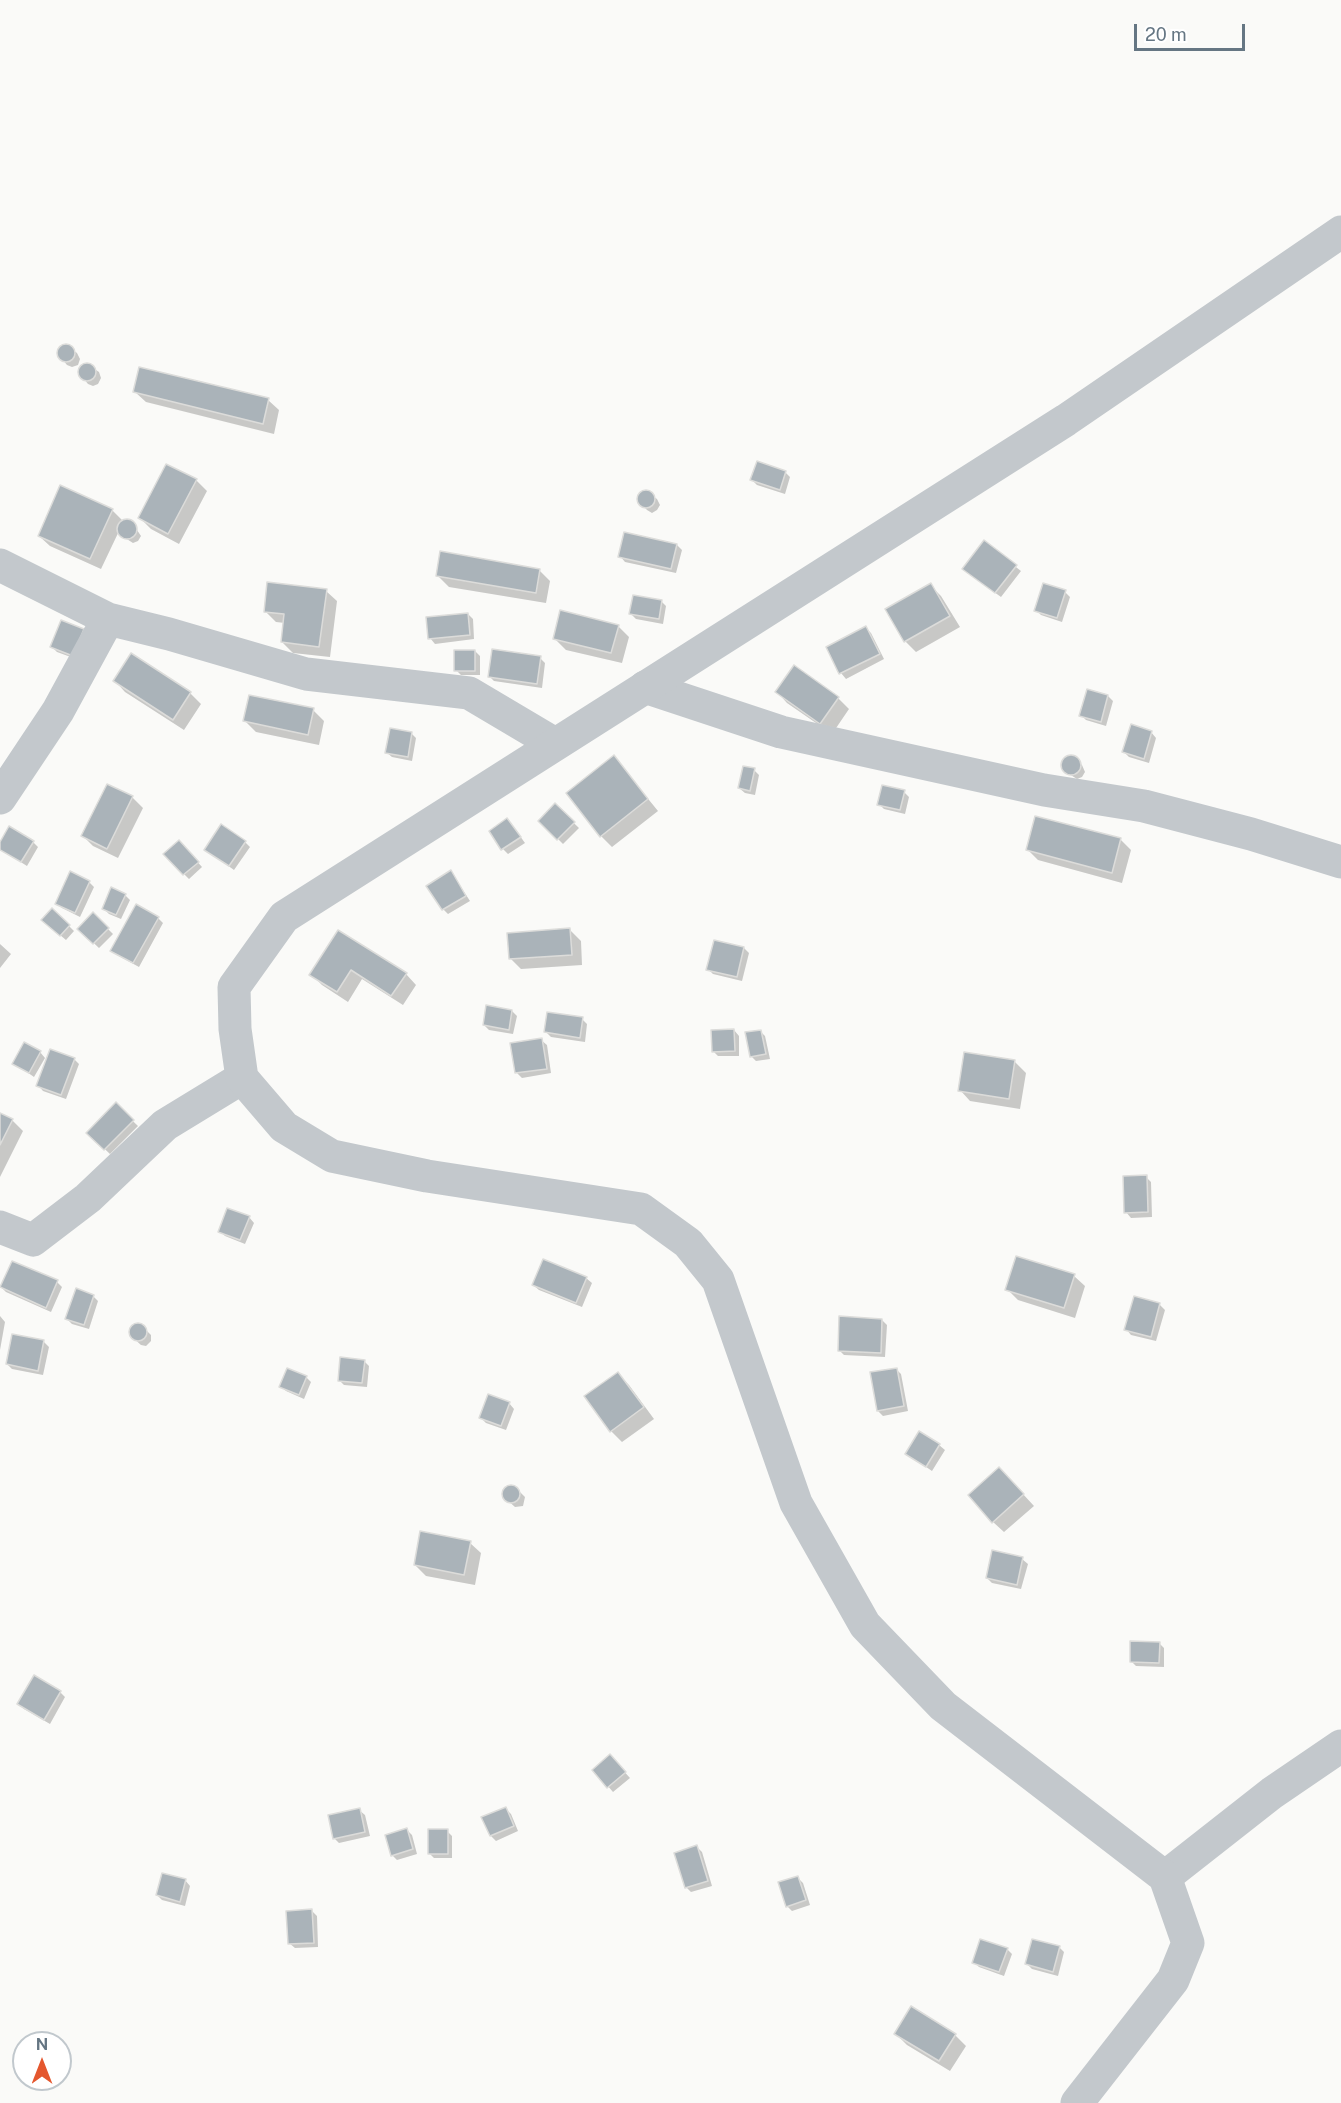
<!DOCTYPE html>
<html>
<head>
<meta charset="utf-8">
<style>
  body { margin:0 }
  #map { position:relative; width:1341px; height:2103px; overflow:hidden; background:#fafaf8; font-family:"Public Sans",sans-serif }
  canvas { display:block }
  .north { position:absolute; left:12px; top:2031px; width:60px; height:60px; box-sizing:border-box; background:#fff; border:2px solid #c1c8cd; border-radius:50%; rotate:0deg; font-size:16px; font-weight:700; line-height:24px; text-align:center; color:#657683 }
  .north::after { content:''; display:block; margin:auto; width:21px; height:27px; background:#e4572e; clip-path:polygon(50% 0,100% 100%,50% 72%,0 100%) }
  .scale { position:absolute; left:1134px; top:24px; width:111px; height:27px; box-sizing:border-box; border:3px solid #657683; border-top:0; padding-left:8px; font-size:18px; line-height:21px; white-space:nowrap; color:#657683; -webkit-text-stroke:4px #fff; paint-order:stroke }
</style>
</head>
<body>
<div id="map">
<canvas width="1341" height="2103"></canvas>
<div class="north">N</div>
<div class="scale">20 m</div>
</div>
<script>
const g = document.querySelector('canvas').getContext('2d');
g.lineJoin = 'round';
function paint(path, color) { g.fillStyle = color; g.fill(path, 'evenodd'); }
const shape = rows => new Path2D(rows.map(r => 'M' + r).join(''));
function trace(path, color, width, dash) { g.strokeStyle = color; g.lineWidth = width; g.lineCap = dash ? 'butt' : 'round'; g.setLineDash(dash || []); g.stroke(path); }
paint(shape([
  [66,345,77,353,80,359,78,365,72,367,67,365,58,354,60,348],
  [87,364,99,372,101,378,98,384,93,386,88,384,79,373,81,367],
  [135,392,268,400,279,410,274,434,146,402],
  [785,472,790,477,785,494,757,485,752,480],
  [196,480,207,491,179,544,151,529,140,518],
  [645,491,657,499,660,505,657,510,652,513,647,510,638,500,640,494],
  [112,510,124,522,133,524,141,536,138,541,133,543,122,536,120,529,101,569,50,546,39,536],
  [984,542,1021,571,1001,597,969,574],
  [677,545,682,550,676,573,625,562,620,556],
  [539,570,550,581,546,603,449,587,438,576],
  [930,585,941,596,960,627,916,652,905,641,887,610],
  [326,591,337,601,330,657,293,653,282,642,285,623,276,622,265,611],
  [1065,592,1070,597,1062,622,1041,615,1036,610],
  [661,601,666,606,663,624,636,619,631,614],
  [468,614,473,619,474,639,435,644,430,638],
  [62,622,79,660,57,652,52,647],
  [618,626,629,637,622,663,566,650,555,639],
  [866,628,871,633,884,659,846,679,841,673,828,647],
  [475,651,480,656,480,675,461,675,456,670],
  [540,658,545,663,542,688,494,681,489,676],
  [115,681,190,693,201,704,184,730,125,692],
  [777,692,838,698,849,709,832,734,787,703],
  [1108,696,1113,701,1106,726,1086,720,1081,715],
  [313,710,324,721,319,745,256,732,245,721],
  [1151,732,1156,738,1149,763,1129,757,1124,752],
  [411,733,416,738,412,761,392,757,386,752],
  [614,757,658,811,612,847,601,836],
  [1070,757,1077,760,1082,765,1085,772,1082,777,1077,779,1066,772,1063,763,1067,758],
  [754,770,759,775,755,795,745,793,739,788],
  [904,792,909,797,905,814,884,809,879,804],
  [132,797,143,808,118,858,93,846,82,835],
  [555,805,579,828,563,844,540,821],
  [512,825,525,843,508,854,503,849],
  [1120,839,1131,850,1122,883,1038,860,1027,849],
  [33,842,38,847,27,866,0,849,0,845],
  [245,842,250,847,234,870,206,850],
  [184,847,202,867,189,879,184,874],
  [451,872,470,901,448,914,443,909],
  [89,882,94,887,80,917,62,908,57,903],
  [125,895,130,900,121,919,109,914,104,909],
  [137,906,158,918,163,923,139,967,117,955,112,950],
  [93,914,113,934,99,948,79,929],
  [48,925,69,926,74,931,66,940],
  [570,930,581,941,582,965,521,969,510,958],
  [339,932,406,974,416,985,403,1005,362,979,348,1002,322,985,311,974],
  [715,942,744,948,749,953,742,981,713,974,708,969],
  [0,944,11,954,0,968],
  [512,1011,517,1016,513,1034,489,1030,484,1025],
  [582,1019,587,1024,585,1042,551,1037,546,1032],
  [734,1030,739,1036,739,1056,718,1056,713,1051],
  [760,1031,765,1036,770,1059,756,1061,751,1056],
  [541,1040,547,1045,551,1073,522,1078,517,1073],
  [40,1052,45,1058,34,1077,14,1063],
  [74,1059,79,1064,66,1099,43,1091,38,1085],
  [1015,1062,1026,1073,1020,1109,970,1101,960,1090],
  [116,1105,138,1126,110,1154,88,1133],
  [0,1114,12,1120,23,1131,0,1177],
  [1146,1177,1151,1182,1152,1217,1131,1218,1126,1212],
  [249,1217,254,1223,245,1244,225,1236,220,1231],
  [1074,1276,1085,1286,1075,1318,1018,1300,1007,1289],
  [586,1278,592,1283,582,1307,539,1290,533,1285],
  [57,1282,62,1287,51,1312,6,1292,1,1287],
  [93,1296,98,1301,89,1329,72,1324,67,1319],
  [1135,1298,1160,1305,1165,1310,1156,1341,1131,1335,1126,1329],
  [0,1316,5,1322,0,1350],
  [882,1320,887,1325,885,1357,844,1355,839,1350],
  [134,1325,141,1325,151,1335,151,1341,146,1346,141,1345,131,1336,130,1330],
  [44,1342,49,1347,43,1375,12,1369,7,1364],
  [364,1361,369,1366,367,1387,344,1385,339,1380],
  [896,1369,901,1374,908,1411,883,1416,878,1411],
  [618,1374,629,1385,654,1419,622,1442,611,1431],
  [306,1377,311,1382,304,1399,286,1391,281,1386],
  [509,1403,514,1409,506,1430,486,1423,481,1418],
  [939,1445,945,1450,932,1471,907,1454],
  [1010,1480,1034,1506,1004,1532,993,1522],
  [508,1486,514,1486,525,1497,523,1506,515,1507,505,1498,504,1492],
  [470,1543,481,1553,475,1585,426,1576,415,1565],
  [1022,1559,1028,1564,1021,1589,992,1583,987,1578],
  [1159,1643,1164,1648,1164,1667,1136,1666,1131,1661],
  [60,1692,65,1697,50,1724,24,1709,19,1704],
  [610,1756,630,1778,613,1792,594,1770],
  [506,1809,511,1814,518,1831,496,1841,491,1836,483,1818],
  [359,1810,365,1815,370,1836,339,1843,334,1838],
  [407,1830,412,1835,417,1854,397,1860,392,1855],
  [447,1831,452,1836,452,1858,434,1858,429,1853],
  [697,1847,702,1852,712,1886,691,1892,686,1887],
  [798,1878,803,1883,810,1905,792,1911,787,1906],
  [185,1880,190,1886,185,1906,162,1900,157,1895],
  [312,1911,317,1916,318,1947,295,1948,289,1943],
  [1059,1947,1064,1952,1058,1976,1032,1969,1027,1964],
  [1007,1949,1012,1954,1004,1976,979,1967,974,1962],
  [911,2008,955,2035,966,2046,950,2071,907,2045,896,2034]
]), '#0003');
const building = shape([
  '57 353a9 9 0 1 1 18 0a9 9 0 1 1-18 0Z',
  '78 372a9 9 0 1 1 18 0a9 9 0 1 1-18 0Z',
  [139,367,269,398,263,424,133,392,139,367],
  [757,461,786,471,780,490,750,480,757,461],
  [166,464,197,479,168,534,138,518,166,464],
  [60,485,113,509,90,559,38,536,60,485],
  '637 499a9 9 0 1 1 18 0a9 9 0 1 1-18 0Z',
  '117 529a10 10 0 1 1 20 0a10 10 0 1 1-20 0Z',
  [624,532,677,544,671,569,618,557,624,532],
  [984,540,1017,565,995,593,962,569,984,540],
  [440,551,540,569,536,593,436,576,440,551],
  [267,582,327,589,319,647,281,642,284,614,264,612,267,582],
  [931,583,950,616,904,642,885,609,931,583],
  [1043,583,1066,590,1057,618,1034,611,1043,583],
  [633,595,662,600,659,619,629,614,633,595],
  [560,610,619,625,611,653,553,639,560,610],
  [468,613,470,635,428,639,426,617,468,613],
  [61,620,84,629,73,656,50,647,61,620],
  [866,626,880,654,839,674,826,647,866,626],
  [492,649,541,656,537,684,488,677,492,649],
  [454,650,475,650,475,671,454,671,454,650],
  [131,653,191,692,173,720,113,681,131,653],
  [794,665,839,697,820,724,775,692,794,665],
  [1087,689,1108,695,1101,722,1079,716,1087,689],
  [249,695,314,708,308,735,243,721,249,695],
  [1131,724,1152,731,1144,759,1122,752,1131,724],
  [390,728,412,732,408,757,385,753,390,728],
  [614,755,648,799,600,837,566,793,614,755],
  '1061 765a10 10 0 1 1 20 0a10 10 0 1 1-20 0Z',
  [743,766,755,768,750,791,738,788,743,766],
  [107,784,133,796,107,849,81,836,107,784],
  [882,785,905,790,900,810,877,805,882,785],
  [555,803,575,822,557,840,538,821,555,803],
  [1035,816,1121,838,1112,873,1026,850,1035,816],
  [507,818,521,837,501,850,489,831,507,818],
  [221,824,246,841,229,866,204,850,221,824],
  [9,826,34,841,21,862,0,850,0,842,9,826],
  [179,840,199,862,183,875,163,854,179,840],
  [451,870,466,896,442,910,426,886,451,870],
  [70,871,90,881,75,913,55,904,70,871],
  [111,887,126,894,116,915,102,909,111,887],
  [136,904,159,917,133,963,110,951,136,904],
  [52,908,70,925,60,936,41,920,52,908],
  [93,912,109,928,93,944,77,929,93,912],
  [570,928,572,955,509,959,507,933,570,928],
  [338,930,407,973,391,996,351,970,337,992,309,975,338,930],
  [714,940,744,947,737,977,706,970,714,940],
  [486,1005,512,1010,509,1030,483,1025,486,1005],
  [547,1012,583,1017,580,1038,544,1032,547,1012],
  [734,1029,735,1051,712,1052,711,1030,734,1029],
  [761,1030,766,1054,750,1057,745,1032,761,1030],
  [542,1038,547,1069,515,1073,510,1043,542,1038],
  [24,1042,41,1051,29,1073,12,1064,24,1042],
  [50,1049,75,1058,61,1095,36,1086,50,1049],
  [964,1052,1015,1060,1009,1099,958,1091,964,1052],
  [116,1102,134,1120,104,1150,86,1133,116,1102],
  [0,1113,13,1119,0,1145,0,1113],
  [1147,1175,1148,1212,1124,1213,1123,1176,1147,1175],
  [227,1208,250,1216,240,1240,218,1232,227,1208],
  [1016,1256,1075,1274,1064,1308,1005,1290,1016,1256],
  [543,1259,587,1277,576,1303,532,1285,543,1259],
  [12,1261,58,1280,46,1308,0,1287,12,1261],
  [76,1288,94,1295,84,1325,65,1319,76,1288],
  [1134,1296,1160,1303,1151,1337,1124,1330,1134,1296],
  [839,1316,882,1319,881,1353,838,1351,839,1316],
  '129 1332a9 9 0 1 1 18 0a9 9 0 1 1-18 0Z',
  [12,1334,44,1340,38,1371,6,1364,12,1334],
  [340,1357,365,1360,362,1383,338,1381,340,1357],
  [287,1368,307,1376,299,1395,279,1387,287,1368],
  [897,1368,904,1406,877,1411,870,1372,897,1368],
  [618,1372,644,1407,610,1432,584,1396,618,1372],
  [488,1394,510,1402,501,1426,479,1418,488,1394],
  [919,1431,940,1444,926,1467,905,1454,919,1431],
  [999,1467,1024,1494,992,1523,968,1495,999,1467],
  '502 1494a9 9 0 1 1 18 0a9 9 0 1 1-18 0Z',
  [420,1531,471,1541,464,1575,414,1565,420,1531],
  [992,1550,1023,1557,1017,1585,986,1578,992,1550],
  [1130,1641,1160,1642,1159,1663,1130,1662,1130,1641],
  [34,1675,61,1691,44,1720,17,1704,34,1675],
  [610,1754,626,1772,607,1788,592,1770,610,1754],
  [506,1807,514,1826,490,1836,481,1817,506,1807],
  [360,1808,365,1832,333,1839,328,1815,360,1808],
  [407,1828,413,1849,391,1856,385,1835,407,1828],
  [428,1829,448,1829,448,1854,428,1854,428,1829],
  [697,1845,708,1881,685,1888,674,1853,697,1845],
  [162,1873,186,1879,180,1902,156,1895,162,1873],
  [798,1876,806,1900,786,1907,778,1882,798,1876],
  [312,1909,314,1943,288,1944,286,1911,312,1909],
  [980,1939,1008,1948,999,1972,972,1963,980,1939],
  [1032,1939,1060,1946,1053,1972,1025,1964,1032,1939],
  [911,2006,956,2034,939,2061,894,2034,911,2006]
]);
paint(building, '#aab3b9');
trace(building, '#dcdcda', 1.5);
trace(shape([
  [0,565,108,619,169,634,306,674,469,693,555,744],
  [645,687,781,732,1044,790,1144,806,1251,834,1341,862],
  [0,798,58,711,108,619],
  [0,1227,33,1240,88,1198,165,1125,242,1078],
  [1165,1877,1272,1793,1341,1746]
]), '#c3c8cc', 33);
trace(shape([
  [1077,2103,1173,1980,1188,1943,1165,1877,943,1706,865,1625,796,1503,718,1280,688,1243,641,1209,427,1176,332,1156,284,1127,242,1078,235,1029,234,987,284,917,1066,420,1341,232]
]), '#c3c8cc', 33);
</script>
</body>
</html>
